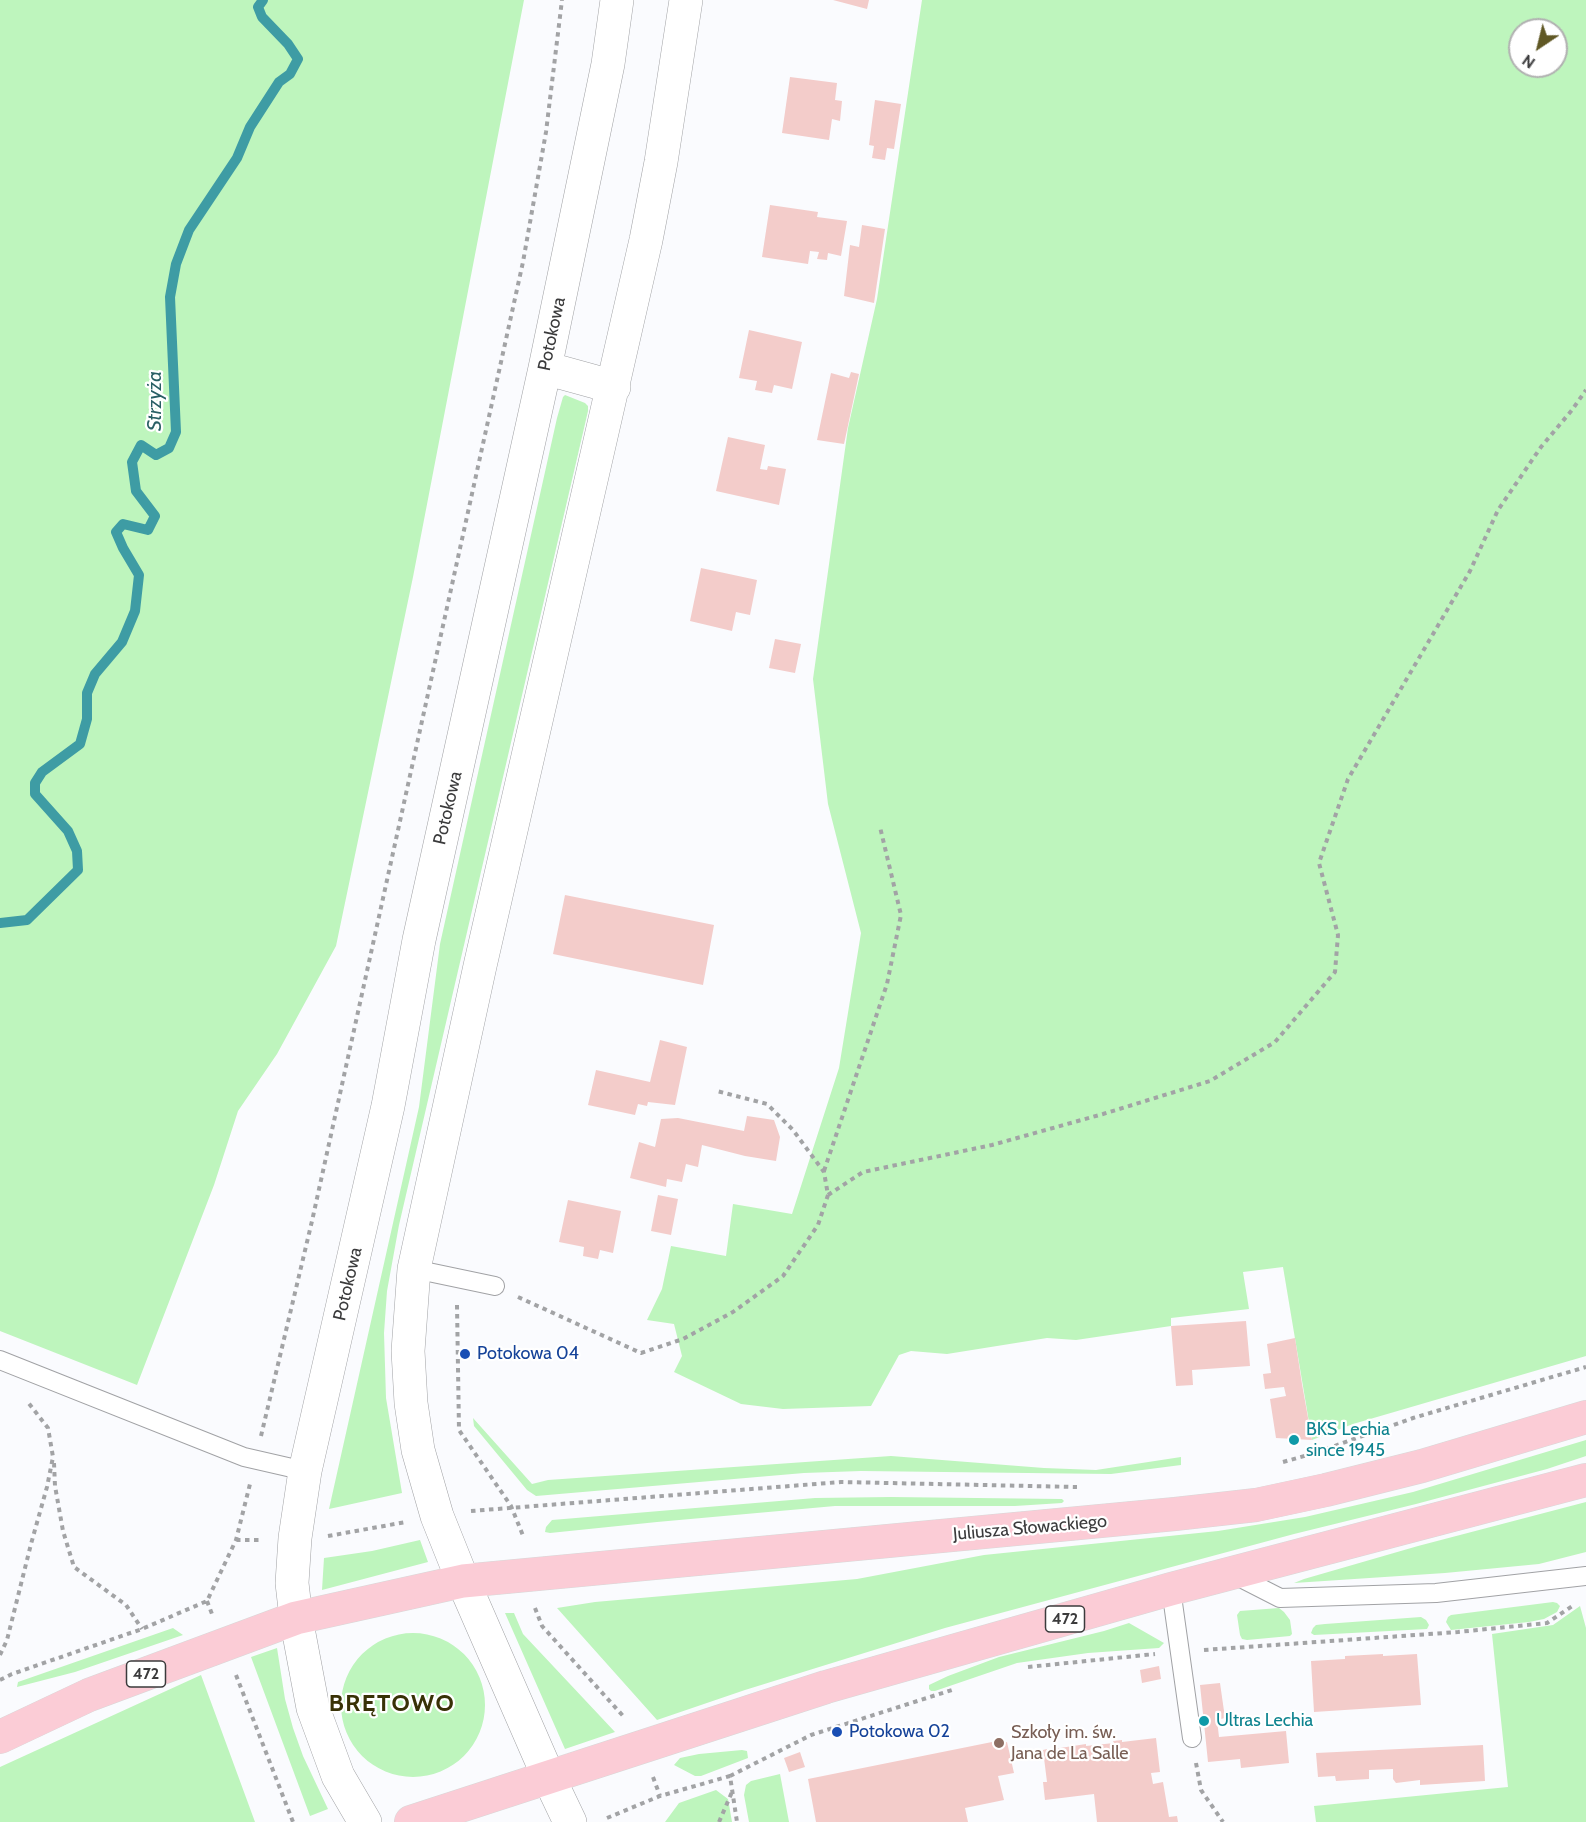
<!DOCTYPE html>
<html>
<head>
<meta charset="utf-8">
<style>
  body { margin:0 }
  #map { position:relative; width:1586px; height:1822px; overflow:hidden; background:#fafbfe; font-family:Cabin,sans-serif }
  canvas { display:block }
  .north { position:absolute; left:1508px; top:18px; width:60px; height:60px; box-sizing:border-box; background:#fff; border:2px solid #b1b1b1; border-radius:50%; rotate:215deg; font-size:16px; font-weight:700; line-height:24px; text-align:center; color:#3b3b3c }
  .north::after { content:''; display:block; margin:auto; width:21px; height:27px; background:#605825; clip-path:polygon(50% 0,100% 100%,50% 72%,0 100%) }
</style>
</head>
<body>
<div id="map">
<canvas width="1586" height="1822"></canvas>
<div class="north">N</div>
</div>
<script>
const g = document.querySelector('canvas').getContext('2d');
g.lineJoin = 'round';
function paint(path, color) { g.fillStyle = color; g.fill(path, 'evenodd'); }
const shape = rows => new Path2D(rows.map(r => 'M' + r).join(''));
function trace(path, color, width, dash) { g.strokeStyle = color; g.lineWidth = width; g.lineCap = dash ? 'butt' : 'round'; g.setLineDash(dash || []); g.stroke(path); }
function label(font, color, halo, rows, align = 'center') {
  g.font = font + ' Cabin,sans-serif'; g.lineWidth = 4.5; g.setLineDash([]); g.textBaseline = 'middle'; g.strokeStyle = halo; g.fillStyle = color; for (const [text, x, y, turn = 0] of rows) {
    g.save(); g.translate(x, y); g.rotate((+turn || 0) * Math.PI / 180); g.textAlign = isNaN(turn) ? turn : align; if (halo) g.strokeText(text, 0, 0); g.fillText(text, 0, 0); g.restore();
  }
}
paint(shape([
  [0,0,524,0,413,577,336,946,277,1054,238,1111,214,1185,137,1385,0,1331],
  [922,0,1586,0,1586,1356,1353,1424,1312,1440,1283,1267,1243,1272,1249,1309,1171,1318,1171,1326,1076,1340,1047,1338,947,1354,911,1351,899,1355,871,1406,783,1409,741,1404,674,1372,682,1356,674,1324,647,1320,662,1289,671,1246,726,1256,733,1204,792,1214,839,1068,861,933,828,804,813,679,848,428,877,299],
  [1520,30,1556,30,1556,66,1520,66],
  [565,395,585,403,588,406,588,411,399,1225,387,1291,384,1333,386,1398,402,1493,329,1509,419,1107,440,944,557,418,563,397],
  [473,1418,532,1484,548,1480,891,1456,1044,1468,1096,1470,1181,1457,1181,1465,1111,1474,861,1471,804,1473,536,1496,527,1490,474,1426],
  [1586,1440,1586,1456,1547,1469,1416,1504,1294,1534,945,1628,745,1690,657,1720,557,1608,595,1602,857,1579,984,1555,1218,1531,1305,1517,1413,1492],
  [891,1497,1062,1499,1064,1501,1062,1503,1015,1506,835,1506,657,1522,550,1533,545,1532,546,1527,552,1520,815,1498],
  [1586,1502,1586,1552,1539,1564,1445,1573,1294,1583,1304,1579,1418,1546],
  [420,1540,428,1562,322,1590,324,1558,372,1551],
  [1553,1602,1557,1603,1560,1606,1557,1612,1544,1619,1529,1622,1451,1630,1446,1622,1448,1617,1451,1615],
  [1580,1606,1586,1628,1586,1822,1316,1822,1314,1806,1508,1787,1492,1634,1553,1625],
  [1279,1608,1284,1612,1290,1620,1292,1634,1290,1636,1247,1640,1242,1639,1240,1635,1237,1615,1240,1611],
  [505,1613,514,1613,523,1634,615,1732,565,1749],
  [1421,1617,1426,1620,1429,1625,1427,1629,1314,1635,1311,1633,1313,1628,1316,1625,1325,1624],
  [1129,1623,1164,1643,1159,1648,1088,1653,1017,1663,935,1691,931,1691,929,1689,929,1685,948,1676,999,1657,1104,1631],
  [173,1628,183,1635,75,1672,17,1687,18,1682],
  '341 1705a72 72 0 1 1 144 0a72 72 0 1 1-144 0Z',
  [277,1648,285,1699,293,1728,303,1756,328,1809,310,1816,251,1657],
  [201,1675,255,1822,0,1822,0,1767],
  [742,1750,747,1751,748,1758,701,1776,695,1776,674,1765,680,1758,699,1754],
  [780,1774,789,1822,749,1822,744,1795,746,1785,751,1781],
  [716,1790,728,1799,732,1822,665,1822,679,1803]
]), '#bef5bd');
trace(shape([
  [0,923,27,920,78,870,77,851,68,831,35,794,35,783,42,772,80,744,87,719,87,693,95,674,122,642,135,611,139,575,123,548,116,532,123,524,148,530,155,516,136,491,132,462,141,445,156,455,169,448,176,432,170,297,176,264,189,230,237,158,250,127,279,82,290,74,298,59,288,44,262,17,258,7,263,0]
]), '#3e9ca4', 10);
paint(shape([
  [833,0,869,0,867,9],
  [790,77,837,83,835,100,842,101,840,121,832,119,829,140,782,133],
  [875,100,901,104,894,149,887,148,885,160,872,158,874,146,869,145],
  [770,205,818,212,817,217,847,221,841,256,828,253,827,260,817,259,819,252,810,251,808,264,762,257],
  [862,225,885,229,874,303,844,296,850,245,859,247],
  [749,330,802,342,792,389,774,385,772,393,755,390,757,381,739,378],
  [851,372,859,374,844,444,817,440,831,373,849,378],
  [728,437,765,445,760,469,767,470,768,466,786,469,779,505,716,491],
  [701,568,757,580,750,615,736,612,732,631,690,621],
  [775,639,801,644,795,673,769,668],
  [565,895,714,925,703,985,553,954],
  [660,1040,687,1047,675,1105,648,1102,647,1106,638,1104,635,1115,588,1105,596,1070,650,1082],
  [747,1116,774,1120,780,1137,776,1161,745,1156,702,1145,698,1167,686,1164,682,1182,667,1179,666,1187,630,1178,639,1142,655,1147,661,1119,678,1118,744,1131],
  [658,1195,678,1199,671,1235,651,1231],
  [568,1200,621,1211,613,1253,600,1250,598,1259,583,1256,584,1247,559,1242],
  [1246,1321,1250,1366,1192,1370,1193,1385,1176,1386,1171,1326],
  [1295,1338,1302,1384,1312,1440,1276,1438,1270,1399,1286,1396,1284,1387,1265,1389,1263,1374,1271,1373,1267,1344],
  [1383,1654,1383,1656,1417,1654,1421,1705,1314,1712,1311,1661,1345,1659,1345,1656],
  [1159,1666,1161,1679,1142,1683,1140,1670],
  [1220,1683,1225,1718,1217,1720,1219,1737,1286,1731,1289,1763,1241,1768,1240,1759,1208,1762,1200,1685],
  [1156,1738,1160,1772,1151,1773,1153,1784,1163,1782,1169,1817,1177,1816,1178,1822,1097,1822,1094,1794,1045,1800,1043,1782,1047,1782,1043,1750,1047,1749,1047,1750,1086,1744,1086,1746,1114,1743,1113,1741,1122,1740,1122,1742],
  [992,1742,992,1745,1007,1742,1014,1773,998,1776,1004,1800,965,1808,968,1822,816,1822,808,1779],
  [1483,1745,1485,1781,1420,1785,1420,1780,1396,1783,1393,1779,1393,1769,1369,1770,1369,1779,1336,1781,1335,1776,1318,1777,1316,1753],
  [800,1752,805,1767,789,1772,784,1758]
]), '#f3ccca');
const service = shape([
  [414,1269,495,1286],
  [0,1360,244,1457,305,1471],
  [1233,1574,1280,1598,1436,1593,1586,1576],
  [1171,1589,1192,1738]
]);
const tertiary = shape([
  [549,1778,570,1822]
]);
const secondary = shape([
  [545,368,614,387],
  [549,1778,463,1581,437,1516,418,1450,411,1403,408,1351,414,1269,480,966,646,240,661,162,686,0],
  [365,1822,338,1776,313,1708,296,1618,292,1583,295,1538,305,1471,388,1106,419,940,545,368,608,64,617,0]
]);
const primary = shape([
  [0,1737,89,1695,296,1618,463,1581,1175,1514,1256,1505,1326,1490,1422,1466,1586,1417],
  [411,1822,826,1687,1171,1589,1586,1480]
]);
trace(service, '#a1a2a5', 20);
trace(tertiary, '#a1a2a5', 34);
trace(secondary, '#a1a2a5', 34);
trace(primary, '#d8d8d8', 34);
trace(shape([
  [824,1171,887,984,901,915,880,827],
  [828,1195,863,1172,992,1145,1103,1114,1210,1081,1275,1042,1335,972,1338,935,1319,863,1348,779,1470,571,1498,510,1541,447,1572,410,1586,390],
  [518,1297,641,1353,683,1339,733,1312,783,1276,818,1225,828,1195,824,1172,793,1130,767,1104,717,1091],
  [457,1305,459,1430,511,1506,524,1538],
  [261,1436,312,1221,523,262,546,132,562,0],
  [1283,1462,1315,1453,1413,1418,1586,1367],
  [54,1463,55,1486,63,1531,74,1567,126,1605,142,1629],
  [471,1511,841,1482,1077,1487],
  [328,1536,406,1522],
  [236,1540,261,1540],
  [207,1601,212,1614],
  [535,1608,542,1626,624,1717],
  [1204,1650,1458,1632,1547,1623,1574,1605],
  [0,1655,7,1640,31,1544,47,1487,53,1457,48,1428,27,1401],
  [1028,1667,1155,1654],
  [236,1675,293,1822],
  [0,1680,12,1674,142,1629,207,1601,236,1540,250,1484],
  [1196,1763,1201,1790,1223,1822],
  [730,1776,811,1735,955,1689],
  [653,1777,660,1796],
  [607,1818,660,1796,730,1776,737,1822],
  [719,1822,732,1792]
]), '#a2a3a5', 4, [4.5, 4.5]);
trace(service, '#fff', 18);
trace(tertiary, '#fff', 33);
trace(secondary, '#fff', 33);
trace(primary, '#fbccd6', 33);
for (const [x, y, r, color] of [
  [465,1354,6,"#1a4fb4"],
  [1294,1440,6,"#0f9aa8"],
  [1204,1721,6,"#0f9aa8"],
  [837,1732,6,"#1a4fb4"],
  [999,1743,6,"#8d6e63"]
]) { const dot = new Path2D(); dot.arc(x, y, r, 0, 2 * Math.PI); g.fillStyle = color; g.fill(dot); trace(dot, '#fff', 2); }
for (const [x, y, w] of [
  [1065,1619,39],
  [146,1674,39]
]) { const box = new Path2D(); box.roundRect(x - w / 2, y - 13, w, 26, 4.5); g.fillStyle = '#fff'; g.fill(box); trace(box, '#3b3b3c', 1.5); }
label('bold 16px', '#3b3b3c', null, [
  ["472",1065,1619],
  ["472",146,1674]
]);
label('18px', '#3b3b3c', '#fff', [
  ["Potokowa",552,334,-78],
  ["Potokowa",448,808,-77],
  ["Potokowa",348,1284,-77],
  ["Juliusza Słowackiego",1030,1528,-5]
]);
label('18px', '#164399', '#fff', [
  ["Potokowa 04",477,1354],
  ["Potokowa 02",849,1732]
], 'left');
label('18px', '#0d838f', '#fff', [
  ["BKS Lechia",1306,1430],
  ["since 1945",1306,1451],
  ["Ultras Lechia",1216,1721]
], 'left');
label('18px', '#785e54', '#fff', [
  ["Szkoły im. św.",1011,1733],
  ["Jana de La Salle",1011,1754]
], 'left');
label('italic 20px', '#295f64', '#fff', [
  ["Strzyża",155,401,-90]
]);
g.letterSpacing = '1.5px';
label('bold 24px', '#383106', '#fff', [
  ["BRĘTOWO",392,1704]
]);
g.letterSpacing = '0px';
</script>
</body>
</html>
